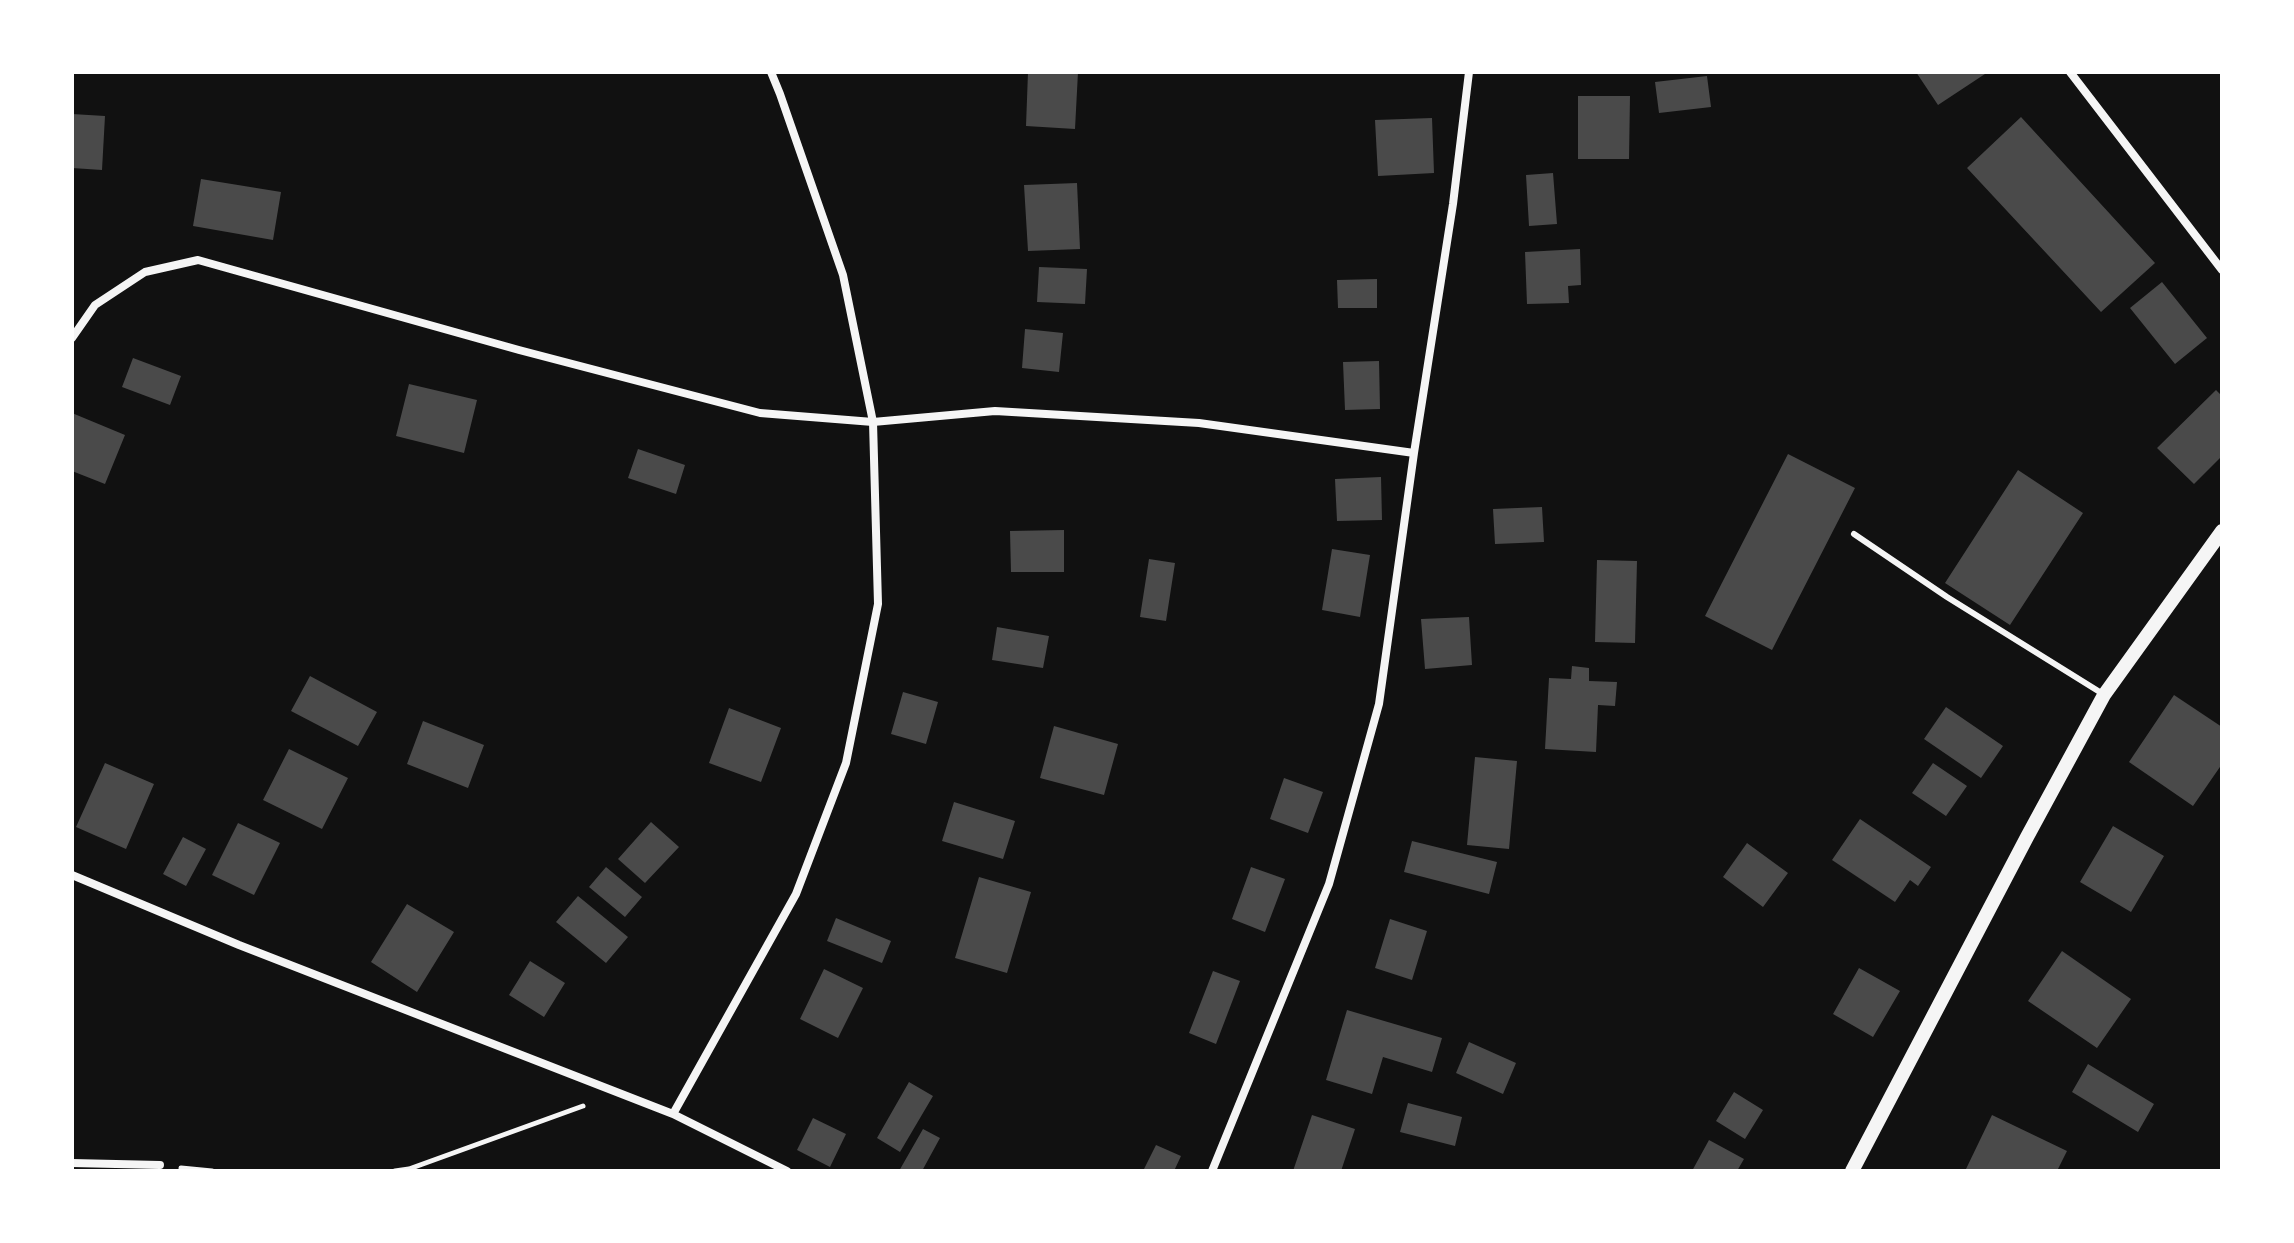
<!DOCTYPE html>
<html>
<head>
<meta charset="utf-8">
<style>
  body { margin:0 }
  #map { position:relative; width:2294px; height:1243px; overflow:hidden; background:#111; font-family:"Exo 2",sans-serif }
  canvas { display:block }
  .frame { position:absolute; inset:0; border:74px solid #fff; pointer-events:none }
</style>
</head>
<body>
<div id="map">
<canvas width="2294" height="1243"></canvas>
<div class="frame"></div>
</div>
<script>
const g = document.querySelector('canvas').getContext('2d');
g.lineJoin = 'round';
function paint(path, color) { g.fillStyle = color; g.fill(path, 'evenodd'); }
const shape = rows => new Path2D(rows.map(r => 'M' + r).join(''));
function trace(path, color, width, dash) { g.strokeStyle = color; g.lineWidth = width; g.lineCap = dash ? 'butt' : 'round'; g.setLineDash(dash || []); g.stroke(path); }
paint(shape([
  [1028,72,1078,72,1075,129,1026,126],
  [1916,72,1988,72,1938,105],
  [1707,76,1711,107,1659,113,1655,82],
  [1578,96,1630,96,1629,159,1578,159],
  [72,114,105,116,102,170,72,168],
  [2021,117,2155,263,2101,312,1967,168],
  [1432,118,1434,173,1378,176,1375,120],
  [1553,173,1557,224,1529,226,1526,175],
  [201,179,281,192,273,240,193,226],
  [1077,183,1080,249,1028,251,1024,185],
  [1580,249,1581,285,1568,286,1569,303,1527,304,1525,252],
  [1039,267,1087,269,1085,304,1037,302],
  [1377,279,1377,308,1338,308,1337,280],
  [2162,282,2207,338,2175,364,2130,308],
  [1025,329,1063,333,1059,372,1022,368],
  [133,358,181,376,170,405,122,387],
  [1379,361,1380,409,1345,410,1343,362],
  [409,384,477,400,464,453,396,436],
  [2216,390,2222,396,2222,456,2194,484,2157,448],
  [72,413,125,435,105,484,72,471],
  [638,449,685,465,676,494,628,478],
  [1788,454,1855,488,1772,650,1705,616],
  [2018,470,2083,513,2010,625,1945,583],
  [1381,477,1382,520,1337,521,1335,479],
  [1542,507,1544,542,1495,544,1493,509],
  [1064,530,1064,572,1011,572,1010,531],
  [1332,549,1370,555,1360,617,1322,610],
  [1149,559,1175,563,1166,621,1140,617],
  [1597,560,1637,561,1635,643,1595,642],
  [1469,617,1472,665,1425,669,1421,619],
  [997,627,1049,636,1043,668,992,660],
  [1572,666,1589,668,1589,681,1617,682,1615,706,1598,705,1596,752,1545,749,1549,678,1571,679],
  [310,676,377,712,358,746,291,711],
  [903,692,938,702,926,744,891,734],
  [2174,695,2222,727,2222,764,2193,806,2129,762],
  [1946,707,2003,746,1981,778,1924,739],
  [729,708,781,728,761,782,709,763],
  [423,721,484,745,468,788,407,764],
  [1054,726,1118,744,1104,795,1040,778],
  [289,749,348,778,322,829,263,800],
  [1475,757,1517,761,1509,849,1467,845],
  [105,763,154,784,126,849,76,827],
  [1933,763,1967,786,1946,816,1912,793],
  [1284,778,1323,792,1308,833,1270,819],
  [954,802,1015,821,1003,859,942,841],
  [1860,819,1931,867,1918,886,1910,880,1895,902,1832,860],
  [651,822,679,847,645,883,618,859],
  [238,823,280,843,254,895,212,875],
  [2113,826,2164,856,2131,912,2080,882],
  [183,837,206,849,186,886,163,874],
  [1412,841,1497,862,1489,894,1404,872],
  [1747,843,1788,873,1763,907,1723,877],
  [606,867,642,897,625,917,589,887],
  [1251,867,1285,879,1265,932,1232,919],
  [979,877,1031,892,1007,973,955,958],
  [578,896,628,937,606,963,556,922],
  [407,904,454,932,417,992,371,962],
  [836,918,891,941,882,963,827,941],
  [1390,919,1427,931,1412,980,1375,968],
  [2062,951,2131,999,2097,1048,2028,1001],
  [530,961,565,983,544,1017,509,995],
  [1859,968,1900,991,1873,1037,1833,1014],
  [824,969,863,988,838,1038,800,1019],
  [1213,971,1240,981,1216,1044,1189,1033],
  [1347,1010,1442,1038,1432,1072,1383,1057,1372,1094,1326,1080],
  [1469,1042,1516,1063,1503,1094,1456,1073],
  [2088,1064,2154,1104,2138,1132,2072,1092],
  [909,1082,933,1096,900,1152,877,1138],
  [1734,1092,1763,1110,1745,1139,1716,1121],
  [1408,1103,1462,1117,1455,1146,1400,1132],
  [1312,1115,1355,1129,1341,1171,1293,1171],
  [1992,1115,2067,1151,2057,1171,1966,1169],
  [813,1118,846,1134,830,1167,797,1150],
  [923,1129,940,1138,922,1171,899,1171],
  [1709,1140,1744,1159,1737,1171,1692,1171],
  [1156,1145,1181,1156,1174,1171,1143,1171]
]), '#4a4a4a');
trace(shape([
  [181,1168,212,1171],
  [395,1171,409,1169,583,1106]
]), '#f5f5f5', 5);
trace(shape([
  [1854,534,1947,597,2103,694]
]), '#f5f5f5', 6);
trace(shape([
  [2070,72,2222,270],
  [72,338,95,305,145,272,198,260,519,350,760,413,873,422,995,411,1199,423,1414,453],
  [72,875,239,945,673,1114,787,1171],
  [673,1114,796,894,846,763,878,604,873,422,843,275,780,94,771,72],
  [72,1163,160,1165],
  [1212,1171,1329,884,1379,704,1414,453,1453,204,1469,72]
]), '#f5f5f5', 8);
trace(shape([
  [1852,1171,2027,837,2104,695,2222,531]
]), '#f5f5f5', 14);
</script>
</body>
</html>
